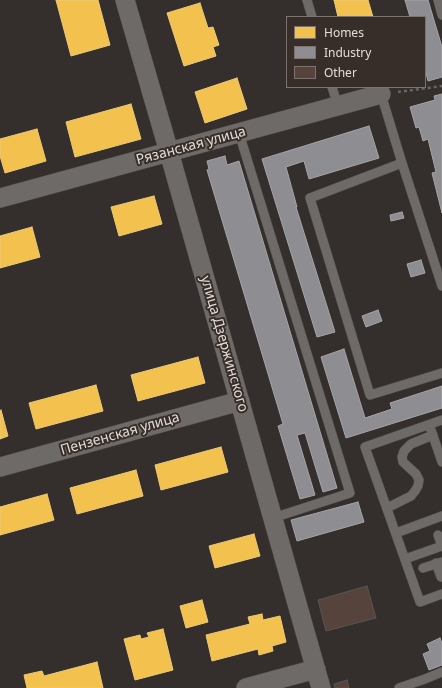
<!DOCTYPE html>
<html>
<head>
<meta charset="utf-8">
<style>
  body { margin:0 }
  #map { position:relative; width:442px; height:688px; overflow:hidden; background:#342f2c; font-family:"Noto Sans",sans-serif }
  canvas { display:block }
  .legend { position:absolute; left:286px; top:16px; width:140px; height:72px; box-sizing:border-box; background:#382e29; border:1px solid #7c736f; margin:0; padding:5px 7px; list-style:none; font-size:12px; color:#e2dbd8 }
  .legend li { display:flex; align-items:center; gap:8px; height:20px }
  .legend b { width:20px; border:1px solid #7c736f }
</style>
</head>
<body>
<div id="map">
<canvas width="442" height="688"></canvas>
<ul class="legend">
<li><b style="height:11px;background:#f2c14e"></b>Homes</li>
<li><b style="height:11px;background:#8d8d92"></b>Industry</li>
<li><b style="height:11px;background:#55433c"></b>Other</li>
</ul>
</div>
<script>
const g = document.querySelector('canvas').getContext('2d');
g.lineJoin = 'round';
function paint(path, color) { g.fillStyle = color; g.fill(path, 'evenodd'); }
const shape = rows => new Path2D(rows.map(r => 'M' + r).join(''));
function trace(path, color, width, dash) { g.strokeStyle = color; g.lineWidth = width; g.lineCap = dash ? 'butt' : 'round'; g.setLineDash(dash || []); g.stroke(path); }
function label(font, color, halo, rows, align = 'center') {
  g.font = font + ' "Noto Sans",sans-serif'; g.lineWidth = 4; g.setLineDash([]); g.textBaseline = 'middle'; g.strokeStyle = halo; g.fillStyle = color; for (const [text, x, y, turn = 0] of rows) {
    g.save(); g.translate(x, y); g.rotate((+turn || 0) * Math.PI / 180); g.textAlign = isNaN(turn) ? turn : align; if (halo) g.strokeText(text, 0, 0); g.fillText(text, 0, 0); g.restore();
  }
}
const homes = shape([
  [56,0,98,0,110,45,71,56,56,0],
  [334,0,368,0,373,17,338,17,334,0],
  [200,3,208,28,213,27,219,45,213,47,216,56,184,66,167,13,200,3],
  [237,78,247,109,205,123,195,92,237,78],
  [131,104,141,139,75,157,66,122,131,104],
  [37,129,46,161,5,173,0,156,0,139,37,129],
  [154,196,162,224,119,236,111,207,154,196],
  [32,227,40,257,0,268,0,236,32,227],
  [198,357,205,383,138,401,131,375,198,357],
  [96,385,103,411,36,429,29,403,96,385],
  [1,410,8,436,0,439,0,411,1,410],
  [221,447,228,472,161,490,155,465,221,447],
  [136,470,143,496,77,514,70,488,136,470],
  [47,494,54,520,0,535,0,507,47,494],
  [254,534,260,556,215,568,209,546,254,534],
  [202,600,208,622,186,628,180,606,202,600],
  [262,614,263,620,280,616,286,642,272,646,273,651,259,655,258,649,212,661,206,635,250,624,248,617,262,614],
  [163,629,173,670,135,680,124,639,140,635,141,639,149,637,147,633,163,629],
  [97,662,103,688,27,688,24,675,42,671,44,676,97,662]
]);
paint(homes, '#f2c14e');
trace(homes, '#edc977', 1);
const industry = shape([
  [405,0,428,0,442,47,442,77,428,81,425,69,425,17,410,17,405,0],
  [442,94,442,213,432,173,436,172,428,139,423,141,419,127,416,128,410,107,435,100,434,96,442,94],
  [369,126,379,158,309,179,304,161,286,167,297,207,296,207,335,332,317,337,262,159,369,126],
  [225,156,227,165,239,161,337,488,323,492,305,433,297,435,315,495,300,499,278,426,283,424,207,170,209,169,207,161,225,156],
  [402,212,404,218,391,221,390,215,402,212],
  [421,260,425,273,411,277,407,264,421,260],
  [378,310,382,321,366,327,362,316,378,310],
  [344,349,365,418,392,409,390,403,442,386,442,408,346,438,321,357,344,349],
  [358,502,364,522,297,541,291,520,358,502],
  [440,638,442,644,442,665,429,670,423,654,430,651,427,644,440,638]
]);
paint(industry, '#8d8d92');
trace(industry, '#a6a4a7', 1);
const building = shape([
  [367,586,376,618,326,631,318,600,367,586],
  [347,680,349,688,335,688,334,684,347,680]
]);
paint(building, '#55433c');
trace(building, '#595552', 1);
const lane = shape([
  [307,0,312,17],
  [438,0,442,15],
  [332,87,338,106],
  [381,94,402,163,442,286],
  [239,133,350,493,273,518],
  [402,163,310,198,370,395,442,373],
  [442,420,365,447,420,602,442,594],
  [431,430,442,462],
  [387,508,411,496,415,491,418,486,419,480,416,474,403,462,402,457,404,451,411,444,433,435],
  [396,533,442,516],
  [438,535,442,546],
  [405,559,442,546],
  [436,563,441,577],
  [423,568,442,562],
  [399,688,425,679,442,672]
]);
const street = shape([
  [125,0,169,152,321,688],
  [0,198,381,94],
  [0,467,240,401],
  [246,688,316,669]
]);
trace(lane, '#4f4b48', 10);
trace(street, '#4f4b48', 20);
trace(shape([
  [398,92,442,86]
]), '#686562', 2.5, [3, 3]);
trace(lane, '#6e6a67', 9);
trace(street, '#6e6a67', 19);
label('14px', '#e2dbd8', '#382e29', [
  ["Рязанская улица",191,146,-15],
  ["улица Дзержинского",224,344,74],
  ["Пензенская улица",120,434,-16]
]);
</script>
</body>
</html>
